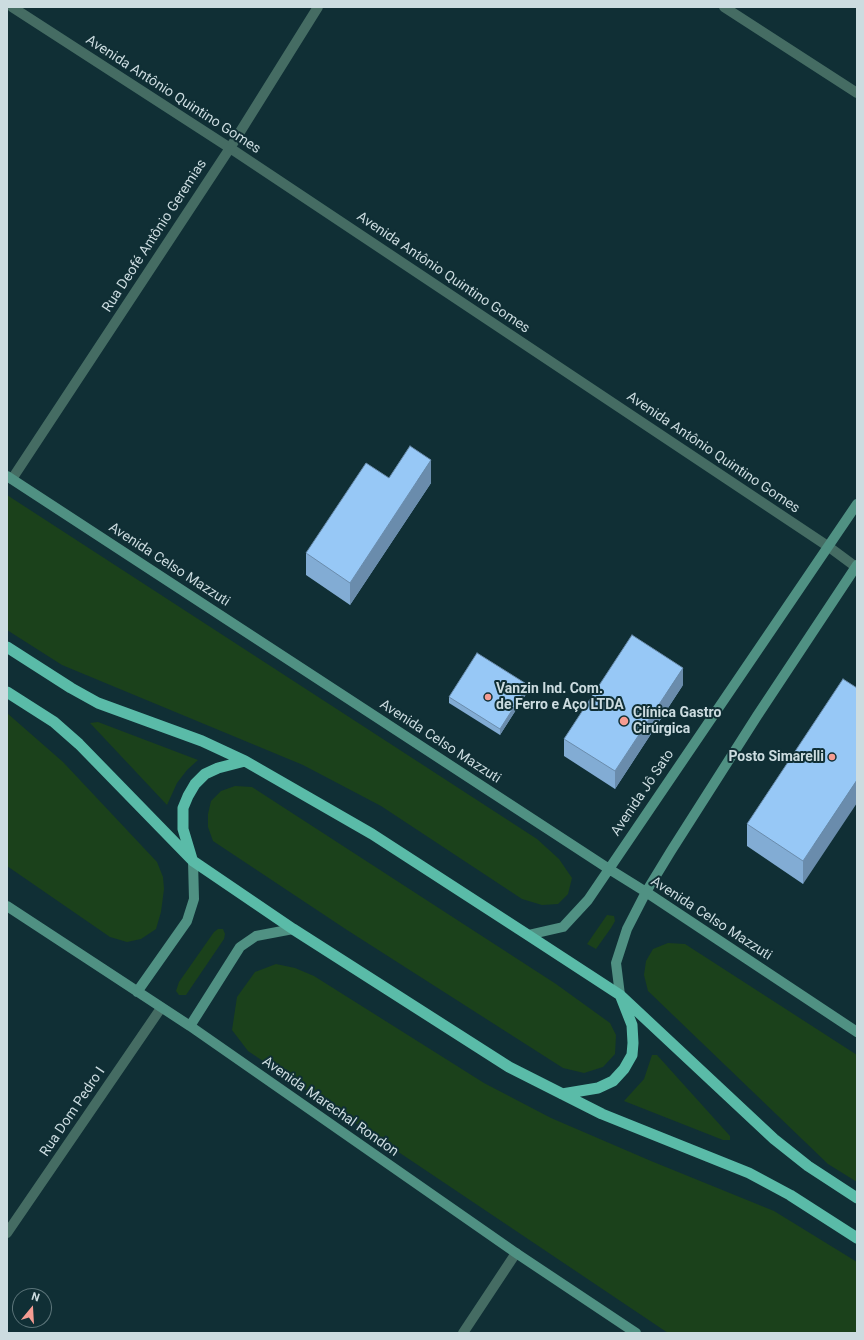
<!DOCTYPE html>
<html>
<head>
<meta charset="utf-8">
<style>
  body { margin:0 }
  #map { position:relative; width:864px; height:1340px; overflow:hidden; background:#102f35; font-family:Roboto,sans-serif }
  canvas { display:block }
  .frame { position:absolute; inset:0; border:8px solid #ccdce0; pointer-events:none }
  .north { position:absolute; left:12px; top:1288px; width:40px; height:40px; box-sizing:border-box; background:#102f35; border:1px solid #5b7479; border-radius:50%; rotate:18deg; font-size:11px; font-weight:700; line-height:16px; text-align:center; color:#ccdce0 }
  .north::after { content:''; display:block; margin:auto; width:14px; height:18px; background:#f59c92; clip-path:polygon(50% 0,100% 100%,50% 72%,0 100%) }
</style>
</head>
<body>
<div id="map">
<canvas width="864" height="1340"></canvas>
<div class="frame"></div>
<div class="north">N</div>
</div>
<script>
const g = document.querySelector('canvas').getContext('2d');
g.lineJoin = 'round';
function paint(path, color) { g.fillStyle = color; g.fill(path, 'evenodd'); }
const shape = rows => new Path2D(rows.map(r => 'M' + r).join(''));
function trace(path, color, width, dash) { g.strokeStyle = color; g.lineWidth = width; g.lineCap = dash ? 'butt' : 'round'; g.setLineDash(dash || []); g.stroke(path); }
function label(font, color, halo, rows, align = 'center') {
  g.font = font + ' Roboto,sans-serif'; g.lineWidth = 4; g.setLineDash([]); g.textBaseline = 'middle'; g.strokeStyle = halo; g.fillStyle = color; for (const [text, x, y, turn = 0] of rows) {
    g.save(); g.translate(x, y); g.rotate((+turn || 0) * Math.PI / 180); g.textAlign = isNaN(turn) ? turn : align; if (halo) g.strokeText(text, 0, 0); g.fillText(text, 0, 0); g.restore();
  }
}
paint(shape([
  [7,495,537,839,559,859,572,878,568,894,558,904,542,905,522,899,381,806,303,765,62,665,7,630],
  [7,713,63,762,157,862,163,877,164,889,161,912,156,929,141,939,127,942,110,937,7,866],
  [98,722,198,760,187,770,177,783,167,805,90,723],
  [235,786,252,787,556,984,610,1023,616,1035,615,1054,603,1067,584,1073,563,1068,347,930,213,841,208,827,208,814,211,801,221,791],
  [607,915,614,916,615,921,611,928,596,949,587,944],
  [218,929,223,929,225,934,224,939,186,995,179,995,176,991,179,982,214,932],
  [668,943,685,944,857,1055,857,1182,828,1164,648,991,644,975,646,961,653,949],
  [276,964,295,968,314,976,484,1083,551,1118,651,1161,774,1211,857,1262,857,1333,668,1333,248,1051,232,1030,237,997,255,972],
  [652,1055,657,1055,730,1136,730,1140,723,1140,624,1101,644,1079]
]), '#1b411b');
trace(shape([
  [12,7,230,148,829,547,856,567],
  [12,479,230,148,318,7],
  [7,1233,161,1008],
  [463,1333,516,1253]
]), '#456c63', 10);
trace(shape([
  [724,7,857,93]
]), '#456c63', 10);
trace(shape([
  [7,476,609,869,646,892,857,1032],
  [7,906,190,1026,516,1253,636,1333],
  [528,935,563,927,588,900,857,504],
  [137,992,187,921,194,899,193,861],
  [620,995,616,963,627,929,646,892,671,851,757,716,857,565],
  [190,1026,240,947,256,936,293,929]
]), '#509183', 10);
trace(shape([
  [7,647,71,688,98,703,202,741,245,761,372,834,528,935,620,995,774,1139,808,1166,857,1198],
  [7,692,54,722,79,744,193,861,293,929,509,1067,602,1114,749,1173,790,1195,857,1238],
  [192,859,183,829,183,808,188,796,195,784,205,774,218,768,245,761],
  [562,1094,598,1088,613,1081,624,1069,632,1055,633,1043,632,1025,621,997]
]), '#5abba8', 11);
paint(shape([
  [389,478,431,483,350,605,306,575,306,553],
  [683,685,615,789,564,756,564,739],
  [857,688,803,884,747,846,747,824],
  [528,691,500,735,449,703,449,697]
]), '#82acd4');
paint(shape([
  [431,460,431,483,350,605,350,583],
  [683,668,683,685,615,789,615,771],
  [528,685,528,691,500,735,500,729],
  [857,780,857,803,803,884,803,861]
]), '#6a8cac');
const building = shape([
  [410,446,431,460,350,583,306,553,366,463,389,478,410,446],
  [632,635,683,668,615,771,564,739,632,635],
  [477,653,528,685,500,729,449,697,477,653],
  [843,679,857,688,857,780,803,861,747,824,843,679]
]);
paint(building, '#97c8f6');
trace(building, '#6a8cac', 1);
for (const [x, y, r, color] of [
  [488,697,4,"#f59c92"],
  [624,721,5,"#f59c92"],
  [832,757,4,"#f59c92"]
]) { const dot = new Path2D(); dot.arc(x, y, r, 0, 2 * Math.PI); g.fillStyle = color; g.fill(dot); trace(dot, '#102f35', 1.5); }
label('14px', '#ccdce0', '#102f35', [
  ["Avenida Antônio Quintino Gomes",173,95,33],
  ["Rua Deofé Antônio Geremias",155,236,-57],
  ["Avenida Antônio Quintino Gomes",443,273,34],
  ["Avenida Antônio Quintino Gomes",713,453,34],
  ["Avenida Celso Mazzuti",169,565,33],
  ["Avenida Celso Mazzuti",440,742,33],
  ["Avenida Jô Sato",643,793,-56],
  ["Avenida Celso Mazzuti",711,919,33],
  ["Avenida Marechal Rondon",330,1107,35],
  ["Rua Dom Pedro I",73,1112,-56]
]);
label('bold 14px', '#ccdce0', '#102f35', [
  ["Vanzin Ind. Com.",496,689],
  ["de Ferro e Aço LTDA",496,705],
  ["Clínica Gastro",633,713],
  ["Cirúrgica",633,729],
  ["Posto Simarelli",824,757,"right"]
], 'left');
</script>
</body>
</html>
